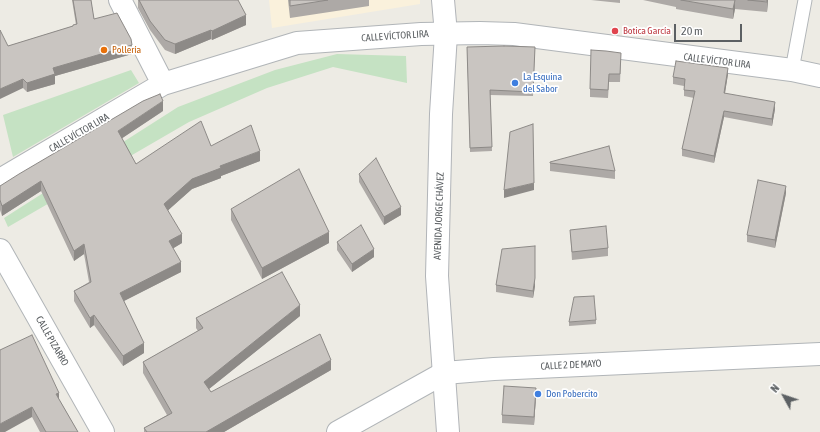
<!DOCTYPE html>
<html>
<head>
<meta charset="utf-8">
<style>
  body { margin:0 }
  #map { position:relative; width:820px; height:432px; overflow:hidden; background:#edebe4; font-family:"Asap Condensed",sans-serif }
  canvas { display:block }
  .north { position:absolute; left:764px; top:376px; width:40px; height:40px; -webkit-text-stroke:3px #fff; paint-order:stroke; rotate:310deg; font-size:11px; font-weight:700; line-height:16px; text-align:center; color:#5c6063 }
  .north::after { content:''; display:block; margin:auto; width:14px; height:18px; background:#5c6063; clip-path:polygon(50% 0,100% 100%,50% 72%,0 100%) }
  .scale { position:absolute; left:674px; top:24px; width:68px; height:18px; box-sizing:border-box; border:2px solid #5c6063; border-top:0; padding-left:5px; font-size:12px; line-height:14px; white-space:nowrap; color:#5c6063; -webkit-text-stroke:3px #fff; paint-order:stroke }
</style>
</head>
<body>
<div id="map">
<canvas width="820" height="432"></canvas>
<div class="north">N</div>
<div class="scale">20 m</div>
</div>
<script>
const g = document.querySelector('canvas').getContext('2d');
g.lineJoin = 'round';
function paint(path, color) { g.fillStyle = color; g.fill(path, 'evenodd'); }
const shape = rows => new Path2D(rows.map(r => 'M' + r).join(''));
function trace(path, color, width, dash) { g.strokeStyle = color; g.lineWidth = width; g.lineCap = dash ? 'butt' : 'round'; g.setLineDash(dash || []); g.stroke(path); }
function label(font, color, halo, rows, align = 'center') {
  g.font = font + ' "Asap Condensed",sans-serif'; g.lineWidth = 3.5; g.setLineDash([]); g.textBaseline = 'middle'; g.strokeStyle = halo; g.fillStyle = color; for (const [text, x, y, turn = 0] of rows) {
    g.save(); g.translate(x, y); g.rotate((+turn || 0) * Math.PI / 180); g.textAlign = isNaN(turn) ? turn : align; if (halo) g.strokeText(text, 0, 0); g.fillText(text, 0, 0); g.restore();
  }
}
paint(shape([
  [269,0,420,0,420,4,272,28]
]), '#faf1dc');
paint(shape([
  [337,54,406,56,407,83,333,67,267,88,189,122,8,227,4,218,178,107,275,70],
  [131,70,139,83,13,157,3,115]
]), '#c5e2c3');
const lane = shape([
  [792,70,805,0]
]);
const street = shape([
  [120,0,163,84],
  [0,180,163,84,297,43,421,34,480,33,514,34,792,70,820,76],
  [0,250,103,432],
  [338,432,444,373,494,369,820,354]
]);
const secondary = shape([
  [443,0,446,34,441,114,437,276,448,432]
]);
trace(lane, '#b1b5b8', 15);
trace(street, '#b1b5b8', 24);
trace(secondary, '#b1b4b8', 24);
trace(lane, '#fff', 13);
trace(street, '#fff', 22);
trace(secondary, '#fff', 22);
paint(shape([
  [72,0,91,0,94,19,132,54,55,76,55,84,27,92,23,88,8,46,73,26,76,25],
  [138,0,238,0,246,25,212,40,211,39,175,54,165,50,150,30,138,8],
  [288,0,369,0,369,6,290,18],
  [591,0,620,0,620,3],
  [643,0,768,0,767,12,735,9,733,19,676,9,676,7],
  [467,47,535,47,533,96,490,95,492,151,470,152],
  [621,60,620,82,609,82,608,98,590,97,590,89],
  [728,74,725,93,775,109,772,126,724,117,714,163,682,156,682,149,694,98,684,96,684,86,673,84,673,77],
  [163,111,122,138,136,164,211,146,260,161,221,176,221,178,192,189,168,210,182,243,173,248,181,272,124,301,144,353,123,366,94,325,90,328,74,301,74,291,89,282,84,254,74,261,41,191,2,216,0,210,0,186],
  [550,162,615,171,615,179,550,171],
  [359,174,401,215,384,225,359,182],
  [786,193,775,248,747,242,747,235],
  [231,209,329,243,262,279,231,220],
  [570,230,608,248,608,256,572,260],
  [337,242,374,257,352,272,337,250],
  [496,285,535,286,533,298,496,292],
  [300,316,209,389,211,392,331,370,224,432,144,432,144,428,167,415,143,373,143,362,198,331,196,328,196,318],
  [596,320,596,324,569,326,569,322],
  [0,350,59,399,78,432,40,432,32,417],
  [536,396,534,425,502,423,502,415]
]), '#ada9a6');
paint(shape([
  [735,0,735,9,733,19,733,9],
  [767,0,768,0,767,12],
  [246,15,246,25,212,40,212,31],
  [211,30,211,39,175,54,175,44],
  [132,45,132,54,55,76,55,84,27,92,27,83,53,68],
  [728,68,728,74,724,99,724,93],
  [23,79,23,88,0,99,0,89],
  [163,101,163,111,118,141,118,131],
  [775,102,775,109,772,126,772,119],
  [724,111,724,117,714,163,714,156],
  [260,151,260,161,221,176,221,178,192,189,164,214,164,204,192,179,220,166],
  [41,181,41,191,2,216,2,206],
  [534,183,534,190,504,198,504,190],
  [786,186,786,193,775,248,775,240],
  [401,207,401,215,384,225,384,217],
  [329,232,329,243,262,279,262,268],
  [182,234,182,243,169,251,169,241],
  [84,244,84,254,74,261,74,251],
  [374,249,374,257,352,272,352,264],
  [181,262,181,272,120,303,120,293],
  [535,278,535,286,533,298,533,291],
  [300,305,300,316,204,393,204,382],
  [94,315,94,325,90,328,90,318],
  [144,343,144,353,123,366,123,356],
  [331,360,331,370,224,432,206,432],
  [536,388,536,396,534,425,534,417],
  [59,393,59,403,56,394],
  [32,407,32,417,5,432,0,432,0,424]
]), '#8d8a87');
const building = shape([
  [73,0,91,0,94,19,117,13,131,39,132,45,53,68,55,74,27,83,23,79,0,89,0,30,8,46,73,26,73,25,77,24,73,0],
  [139,0,238,0,246,15,212,31,211,30,175,44,165,40,150,21,139,0],
  [290,0,328,0,290,6,290,0],
  [681,0,735,0,733,9,681,0],
  [748,0,767,0,767,2,748,0],
  [504,46,535,47,533,92,490,90,492,147,470,148,467,47,504,46],
  [591,50,606,51,621,53,620,74,609,74,608,90,590,89,591,50],
  [676,61,728,68,724,93,775,102,772,119,724,111,714,156,682,149,695,91,684,90,685,79,673,77,676,61],
  [160,94,163,101,118,131,136,164,201,121,211,146,251,125,260,151,220,166,221,168,192,179,164,204,182,234,169,241,181,262,120,293,144,343,123,356,94,315,90,318,74,291,91,282,84,244,74,251,41,181,2,206,0,200,0,186,19,174,143,101,160,94],
  [533,124,534,183,504,190,510,132,533,124],
  [609,146,615,171,550,163,550,162,609,146],
  [376,158,401,207,384,217,359,174,376,158],
  [299,169,329,232,262,268,231,209,299,169],
  [758,180,786,186,775,240,747,235,758,180],
  [361,225,374,249,352,264,337,242,361,225],
  [606,226,608,248,572,252,570,230,606,226],
  [535,246,535,278,533,291,496,285,502,249,535,246],
  [282,272,300,305,204,382,211,392,320,334,331,360,206,432,147,432,144,428,172,413,143,362,203,328,196,318,282,272],
  [594,296,596,320,569,322,574,297,594,296],
  [32,335,59,393,56,394,78,432,46,432,32,407,0,424,0,350,32,335],
  [504,386,536,388,534,417,502,415,504,386]
]);
paint(building, '#c9c5c1');
trace(building, '#8d8a87', 1);
for (const [x, y, r, color] of [
  [615,31,4,"#e0444e"],
  [104,50,4,"#e8710a"],
  [515,83,4,"#3f7fe0"],
  [538,394,4,"#3f7fe0"]
]) { const dot = new Path2D(); dot.arc(x, y, r, 0, 2 * Math.PI); g.fillStyle = color; g.fill(dot); trace(dot, '#fff', 1.5); }
label('10px', '#be3a42', '#fff', [
  ["Botica García",623,31]
], 'left');
label('10px', '#5c6063', '#fff', [
  ["CALLE VÍCTOR LIRA",395,36,-4],
  ["CALLE VÍCTOR LIRA",717,61,7],
  ["CALLE VÍCTOR LIRA",79,133,-30],
  ["AVENIDA JORGE CHÁVEZ",439,216,-88],
  ["CALLE PIZARRO",52,341,60],
  ["CALLE 2 DE MAYO",571,365,-3]
]);
label('10px', '#c56008', '#fff', [
  ["Pollería",112,50]
], 'left');
label('10px', '#366cbe', '#fff', [
  ["La Esquina",523,77],
  ["del Sabor",523,89],
  ["Don Pobercito",546,394]
], 'left');
</script>
</body>
</html>
